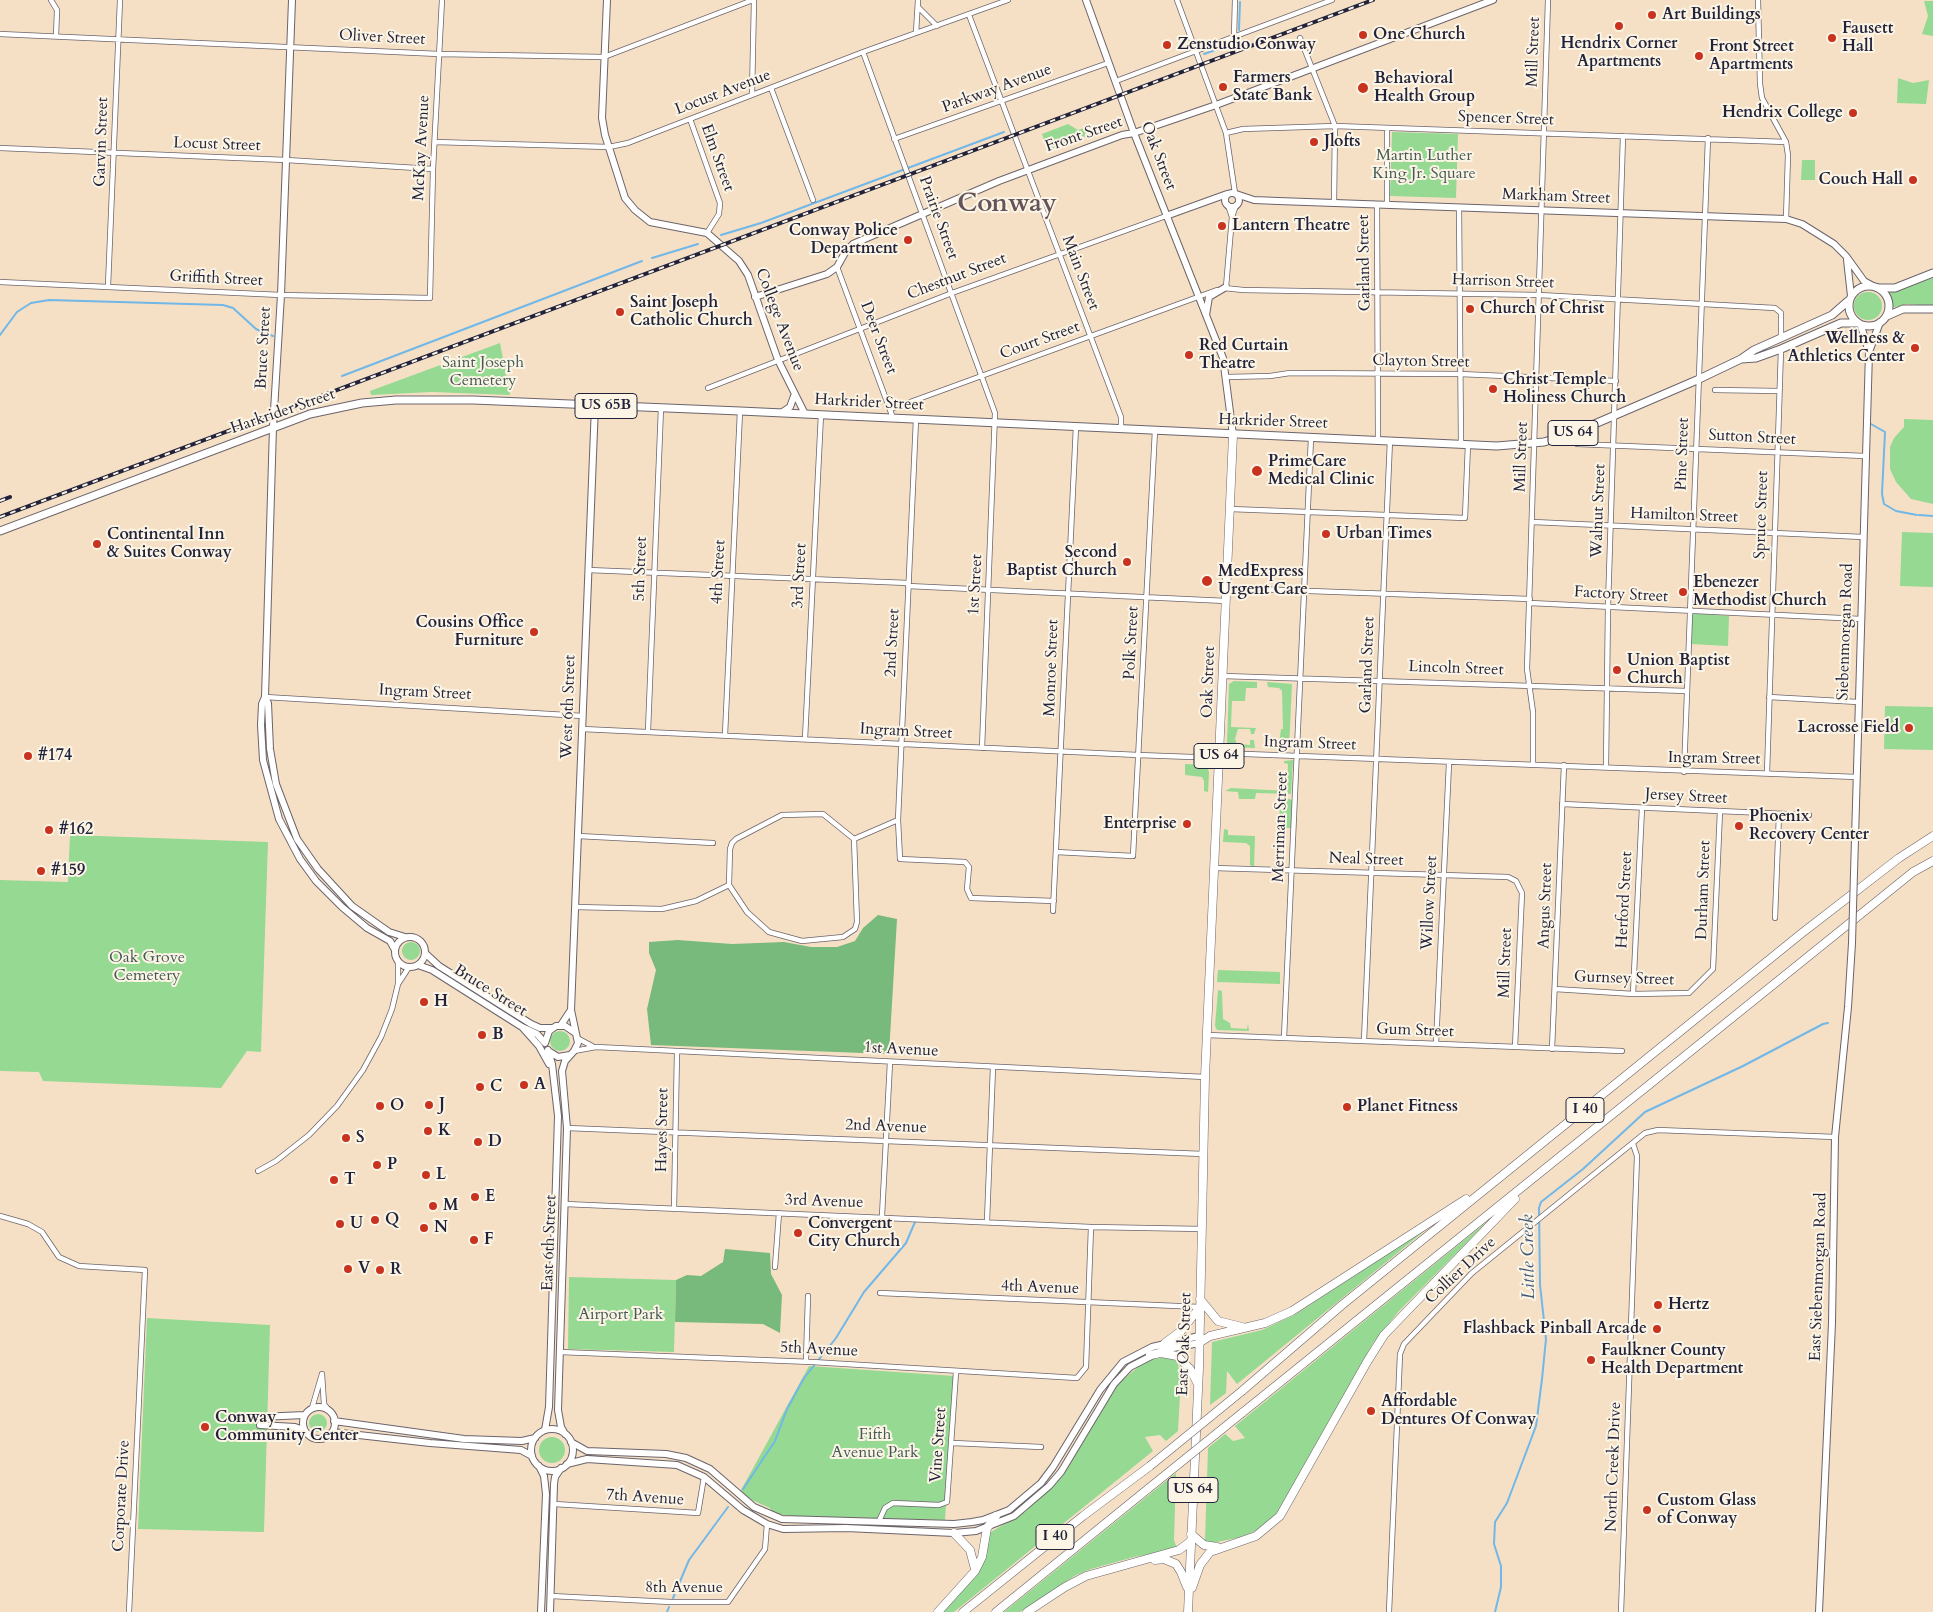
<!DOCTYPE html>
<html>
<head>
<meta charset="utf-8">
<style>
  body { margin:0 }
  canvas { display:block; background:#f5e0c5 }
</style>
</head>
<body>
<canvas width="1933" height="1612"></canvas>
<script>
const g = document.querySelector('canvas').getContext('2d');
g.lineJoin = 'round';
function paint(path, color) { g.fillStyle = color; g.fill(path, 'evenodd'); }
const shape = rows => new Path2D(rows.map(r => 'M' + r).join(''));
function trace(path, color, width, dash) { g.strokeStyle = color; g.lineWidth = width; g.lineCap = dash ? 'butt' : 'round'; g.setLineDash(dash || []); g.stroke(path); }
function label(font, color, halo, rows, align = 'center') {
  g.font = font + ' Cardo,serif'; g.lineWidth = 4; g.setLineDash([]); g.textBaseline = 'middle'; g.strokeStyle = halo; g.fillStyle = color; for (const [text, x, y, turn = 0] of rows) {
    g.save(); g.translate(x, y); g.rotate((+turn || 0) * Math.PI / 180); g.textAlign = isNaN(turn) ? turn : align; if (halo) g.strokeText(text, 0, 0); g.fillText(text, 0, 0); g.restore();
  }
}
paint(shape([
  [1924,1,1933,1,1933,36,1922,34,1928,16],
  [1898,78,1913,83,1929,80,1926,104,1897,103],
  [1068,124,1078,130,1084,128,1087,136,1048,151,1042,134],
  [1392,132,1458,134,1456,198,1390,196],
  [1802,160,1815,160,1815,180,1801,180],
  [1933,276,1933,306,1907,304,1892,308,1889,293],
  '1854 306a14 14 0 1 1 28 0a14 14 0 1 1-28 0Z',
  [500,343,510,395,432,392,371,395,370,391],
  [1904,419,1933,420,1933,504,1911,499,1896,482,1890,469,1890,447,1894,438,1904,427],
  [1902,532,1933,533,1933,587,1900,586],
  [1692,613,1729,616,1728,646,1691,644],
  [1234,681,1257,682,1257,688,1246,688,1245,701,1232,701,1231,727,1256,728,1254,734,1251,734,1250,729,1238,729,1235,739,1237,744,1250,745,1250,740,1254,740,1255,748,1232,747,1227,743,1229,684],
  [1267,682,1292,684,1289,749,1264,748,1266,744,1279,744,1281,729,1283,729,1282,691,1279,688,1268,687],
  [1885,706,1933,707,1933,750,1884,749],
  [1293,760,1291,794,1256,793,1255,799,1239,799,1238,792,1225,791,1231,788,1287,791,1288,764,1284,763,1284,761],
  [1185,764,1206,765,1209,772,1208,792,1204,791,1204,781,1202,777,1185,775],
  [1276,798,1290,799,1292,801,1291,828,1279,828,1280,801,1277,801],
  [1224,829,1228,830,1228,835,1255,836,1254,867,1250,865,1250,846,1246,843,1223,842],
  [70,835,268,842,261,1052,247,1051,221,1088,43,1081,39,1072,0,1071,0,880,68,882],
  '402 951a9 9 0 1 1 18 0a9 9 0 1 1-18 0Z',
  [1218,970,1280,972,1280,984,1217,982],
  [1218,990,1222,991,1223,1019,1230,1023,1231,1028,1247,1029,1248,1024,1249,1031,1217,1030,1215,1026],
  '550 1041a10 10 0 1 1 20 0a10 10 0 1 1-20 0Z',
  [1489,1220,1399,1311,1373,1343,1285,1502,1272,1519,1257,1530,1242,1537,1212,1543,1205,1541,1208,1448,1225,1434,1233,1441,1245,1438,1235,1426],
  [1433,1224,1237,1384,1227,1371,1226,1393,1210,1405,1212,1342,1262,1330,1296,1314],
  [569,1277,676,1280,674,1352,568,1349],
  [147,1318,270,1325,264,1532,138,1529],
  [1170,1356,1182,1361,1178,1365,1181,1377,1178,1431,1166,1441,1160,1435,1145,1437,1153,1451,954,1612,941,1612,973,1578,989,1533,1025,1512,1056,1483,1118,1384,1138,1367,1150,1360],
  [809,1366,954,1376,945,1520,791,1516,773,1513,770,1508,752,1500,740,1492],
  '309 1423a9 9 0 1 1 18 0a9 9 0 1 1-18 0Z',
  '539 1450a13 13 0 1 1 26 0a13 13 0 1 1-26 0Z',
  [1176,1473,1174,1540,1177,1549,1134,1557,1091,1569,1076,1575,1020,1612,1004,1612]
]), '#95d992');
paint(shape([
  [878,915,897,919,889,1054,651,1045,647,1009,656,970,649,953,649,942,678,940,732,944,784,942,811,947,837,947,855,941,863,928],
  [725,1249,770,1253,771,1274,782,1295,780,1333,763,1324,675,1322,676,1280,687,1275,701,1276,723,1262]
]), '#78b97c');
trace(shape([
  [1239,30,1240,2],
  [1204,54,1238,42,1238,39],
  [721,235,761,223,1004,132],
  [652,258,698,244],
  [0,335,17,312,31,303,49,300,223,305,233,308,256,329,273,336],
  [342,376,642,261],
  [1871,424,1885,432,1882,494,1884,504,1896,511,1917,515],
  [1919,515,1933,516],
  [743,1489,775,1441,787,1409,804,1378,836,1338,864,1292,906,1243,915,1222],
  [673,1598,689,1560,728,1507],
  [667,1612,669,1607],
  [1495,1612,1501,1587,1501,1566,1494,1544,1495,1522,1507,1503,1536,1426,1542,1379,1546,1339,1540,1285,1539,1208,1541,1202,1583,1169,1645,1112,1743,1066,1823,1024,1828,1023]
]), '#71b7e8', 2);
const street = shape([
  [51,0,57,10,56,36],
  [1177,0,1226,133,1235,193],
  [1758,0,1760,84,1762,98,1786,142,1788,155,1786,219],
  [918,7,937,26],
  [969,15,1121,417,1121,429],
  [916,33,918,0],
  [0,34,439,54,604,57,753,0],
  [1234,36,1235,0],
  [1300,38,1335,126,1334,203],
  [863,52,995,413,982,748],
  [1116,81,1332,0],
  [771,88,813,200],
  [752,95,754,0],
  [690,119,720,203,719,214,707,233],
  [1226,133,1243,129,1335,126,1786,142],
  [894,139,1108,63],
  [435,142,609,147,628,143,863,52,1008,0],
  [0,148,286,160,433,169],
  [1228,205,1232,217],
  [1377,205,1378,440],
  [1387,205,1387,128],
  [1459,207,1461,444],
  [837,267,893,418],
  [0,282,281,295,430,298,433,169,442,0],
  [108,286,120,0],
  [1226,287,1232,217,1236,205],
  [1224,288,1243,290,1539,295,1775,308,1781,313,1781,339],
  [1227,377,1270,376,1290,373,1460,374,1616,381],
  [708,388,952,293,1166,216],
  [1715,390,1779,391],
  [891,409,1217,290],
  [1577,444,1865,456],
  [1230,509,1465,518,1468,444],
  [1533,522,1863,537],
  [588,570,908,583],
  [908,586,1226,601],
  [1227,588,1530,599],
  [1530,603,1861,619],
  [1223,676,1687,691],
  [265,697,583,716],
  [1769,697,1858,702],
  [582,729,1138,755,1192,757,1219,753,1857,777],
  [648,731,661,408],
  [725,735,740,411],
  [805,739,821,414],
  [1533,764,1533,712,1527,669,1548,0],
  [1606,767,1608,606,1623,136],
  [1684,772,1708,138],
  [1767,773,1781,349],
  [1562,804,1809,815],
  [898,820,900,859,965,862,969,867,967,889,971,898,1054,901],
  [578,836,713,843],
  [854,839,823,814,782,815,736,839,732,843,730,849,729,885,747,912,769,932,802,941,843,937,855,929,857,922,854,839,898,820,916,419],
  [1056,852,1133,856,1155,430],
  [1214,868,1508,877,1516,881,1522,893,1515,1047],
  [575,907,662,909,696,901,729,885],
  [1053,911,1076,426],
  [1775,918,1779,814],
  [398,984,409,967],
  [1555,989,1633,994,1689,993,1713,969,1720,811],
  [1633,994,1642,808],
  [1207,1035,1622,1051],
  [577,1038,592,1046],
  [1284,1038,1311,438],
  [1364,1041,1390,440],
  [1436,1044,1449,763],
  [1552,1049,1564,765],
  [574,1051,596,1047,1205,1077],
  [567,1128,1203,1154],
  [258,1171,276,1161,309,1135,337,1106,363,1070,381,1037,392,1009,398,984,398,960],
  [565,1204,1091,1227,1202,1229],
  [674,1209,677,1052],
  [0,1216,28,1224,42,1232,59,1257,79,1266,145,1270,129,1612],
  [882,1216,890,1062],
  [987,1221,993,1067],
  [775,1267,779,1213],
  [880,1293,1200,1307],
  [560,1352,812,1362,1077,1378,1086,1367,1091,1227],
  [806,1361,808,1296],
  [322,1374,324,1404,330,1412],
  [312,1408,322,1374],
  [953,1443,1041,1447],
  [554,1504,698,1513,704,1477],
  [879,1521,885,1508,893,1503,939,1505,947,1502,956,1372],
  [551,1596,671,1602,728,1602,765,1549,767,1524],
  [1389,1612,1400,1354,1404,1344,1472,1273,1645,1133,1658,1130,1835,1137],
  [1621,1612,1637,1156,1633,1144]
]);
const secondary = shape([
  [292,0,281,295,273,427,265,697,262,704,261,725,263,760,279,819,300,859,316,881,342,907,367,928,390,941,395,950],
  [607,0,602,118,605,135,625,198,635,210,650,222,707,233,739,261,748,275,778,360,805,414],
  [1086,0,1134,133,1223,358,1233,435],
  '1225 200a7 7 0 1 1 14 0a7 7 0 1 1-14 0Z',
  [1236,194,1254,200,1278,201,1786,219,1802,224,1834,244,1846,256,1864,281,1873,286],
  [1166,216,1227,194],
  [1847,260,1851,296],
  [755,297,827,274,837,267,846,251,853,244,999,181,1122,135,1134,133,1216,105,1493,0],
  [1206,315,1209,297,1226,287],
  [1869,352,1880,322],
  [781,413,790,407,794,396],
  [265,697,268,703,270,749,276,784,297,839,318,869,352,906,389,932,405,937],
  [1854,873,1869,352,1861,326],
  '395 952a15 15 0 1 1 30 0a15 15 0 1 1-30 0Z',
  [426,954,439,966,531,1024,540,1028,552,1028],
  [418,965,432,970,522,1027,537,1034,545,1043],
  [561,1025,571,1010],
  [523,1028,539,1046,549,1064],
  [545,1043,549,1031,556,1026,565,1026,574,1032],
  [550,1052,558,1057,570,1055],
  '303 1423a16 16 0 1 1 32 0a16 16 0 1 1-32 0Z',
  [261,1417,304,1415],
  [334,1421,464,1439,522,1441,535,1438],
  [260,1425,295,1427,304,1430],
  '531 1450a21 21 0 1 1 42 0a21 21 0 1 1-42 0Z',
  [545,1430,549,1407,558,1116,552,1064,548,1050],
  [332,1432,430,1443,521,1450,532,1456],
  [565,1434,561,1427,558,1410,567,1128,562,1071,565,1061,574,1051,578,1043,571,1010,595,405],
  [571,1442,587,1451,666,1454,686,1458,710,1469,754,1507,782,1519,954,1524,972,1522,983,1520,1009,1510,1041,1483,1053,1467,1100,1390,1123,1362,1152,1347,1199,1336],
  [567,1464,587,1459,677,1465,704,1477,743,1510,767,1524,783,1529,846,1528,954,1533,976,1531,1014,1516,1049,1486,1061,1472,1114,1384,1130,1367,1163,1350,1199,1343],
  [539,1466,544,1476,546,1494,541,1612],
  [550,1612,554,1484,555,1477,561,1468],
  [1819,1612,1832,1323,1835,1137,1848,1007,1852,943]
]);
const primary = shape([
  '1849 306a20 20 0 1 1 40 0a20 20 0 1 1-40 0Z',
  [1879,288,1895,288,1933,273],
  [1887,316,1903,309,1933,309],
  [1741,359,1756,358,1781,349,1841,323,1857,323],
  [0,531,310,414,362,403,396,400,473,400,740,411,1497,446,1544,442,1576,432,1697,380,1741,359,1754,350,1832,315,1848,301]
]);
const highway = shape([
  [1200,1299,1218,1321,1242,1327],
  [1165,1343,1181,1331,1200,1307],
  [1199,1343,1210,1336,1265,1323,1292,1311,1466,1199],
  [1150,1355,1161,1353,1177,1356,1190,1369,1198,1384],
  [1242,1391,1342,1305,1802,933,1899,858,1933,836],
  [1242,1413,1913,872,1933,861],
  [954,1533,970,1550,975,1569],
  [1191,1534,1204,1545,1217,1547],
  [1155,1560,1164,1559,1176,1564,1181,1572,1187,1587],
  [1192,1588,1200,1565,1210,1552,1256,1536,1280,1516,1367,1362,1384,1335,1515,1199],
  [938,1612,975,1571,982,1557,987,1528,996,1516],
  [963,1612,1083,1516,1150,1466],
  [996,1612,1149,1488],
  [1027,1612,1065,1587,1086,1576,1179,1550,1191,1541],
  [1188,1612,1199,1368,1205,1077,1233,435]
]);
trace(street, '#6c646b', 6);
trace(secondary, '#6c646b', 8);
trace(primary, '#6c646b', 9);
trace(highway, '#6c646b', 9);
trace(street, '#fff', 4.5);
trace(secondary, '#fff', 6);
trace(primary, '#fff', 7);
trace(highway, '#fff', 8);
const rail = shape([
  [0,501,10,497],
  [0,517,1373,0]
]);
trace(rail, '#22223b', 4);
trace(rail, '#fcf5e5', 2, [5.5]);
const secondaryBridge = shape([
  [1852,943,1854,873]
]);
const highwayBridge = shape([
  [1150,1466,1242,1391],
  [1149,1488,1242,1413]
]);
trace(secondaryBridge, '#6c646b', 8, []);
trace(highwayBridge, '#6c646b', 9, []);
trace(secondaryBridge, '#fff', 6);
trace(highwayBridge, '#fff', 8);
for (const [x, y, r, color] of [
  [1652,15,5,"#c8321e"],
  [1619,26,5,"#c8321e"],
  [1363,35,5,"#c8321e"],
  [1832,38,5,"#c8321e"],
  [1167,45,5,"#c8321e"],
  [1699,56,5,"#c8321e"],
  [1223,87,5,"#c8321e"],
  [1363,88,6,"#c8321e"],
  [1853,113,5,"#c8321e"],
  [1314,142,5,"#c8321e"],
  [1913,180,5,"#c8321e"],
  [1222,226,5,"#c8321e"],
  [908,240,5,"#c8321e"],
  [1470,309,5,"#c8321e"],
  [620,312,5,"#c8321e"],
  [1915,348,5,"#c8321e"],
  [1189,355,5,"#c8321e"],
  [1493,389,5,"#c8321e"],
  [1257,471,6,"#c8321e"],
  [1326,534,5,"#c8321e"],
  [97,544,5,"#c8321e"],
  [1127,562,5,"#c8321e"],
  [1207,581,6,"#c8321e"],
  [1683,592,5,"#c8321e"],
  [534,632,5,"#c8321e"],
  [1617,670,5,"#c8321e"],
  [1909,728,5,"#c8321e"],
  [28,756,5,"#c8321e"],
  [1187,824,5,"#c8321e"],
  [1739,826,5,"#c8321e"],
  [49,830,5,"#c8321e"],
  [41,871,5,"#c8321e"],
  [424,1002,5,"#c8321e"],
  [482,1035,5,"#c8321e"],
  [524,1085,5,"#c8321e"],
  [480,1087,5,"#c8321e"],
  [429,1105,5,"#c8321e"],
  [380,1106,5,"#c8321e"],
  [1347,1107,5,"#c8321e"],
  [428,1131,5,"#c8321e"],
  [346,1138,5,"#c8321e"],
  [478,1142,5,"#c8321e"],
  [377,1165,5,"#c8321e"],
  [426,1175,5,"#c8321e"],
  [334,1180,5,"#c8321e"],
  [475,1197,5,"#c8321e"],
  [433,1206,5,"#c8321e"],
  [375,1220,5,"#c8321e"],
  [340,1224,5,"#c8321e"],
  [424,1228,5,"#c8321e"],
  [798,1233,5,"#c8321e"],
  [474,1240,5,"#c8321e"],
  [348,1269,5,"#c8321e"],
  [380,1270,5,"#c8321e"],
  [1658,1305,5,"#c8321e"],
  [1657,1329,5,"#c8321e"],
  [1591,1360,5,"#c8321e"],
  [1371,1411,5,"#c8321e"],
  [205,1427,5,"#c8321e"],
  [1647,1510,5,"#c8321e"]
]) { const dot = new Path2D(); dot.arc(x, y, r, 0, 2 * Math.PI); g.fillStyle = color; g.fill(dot); trace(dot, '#fcf5e5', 2); }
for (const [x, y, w] of [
  [606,406,62],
  [1573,433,50],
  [1219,756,50],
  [1585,1110,38],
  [1193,1490,50],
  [1055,1537,38]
]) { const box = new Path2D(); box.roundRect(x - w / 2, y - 12.5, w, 25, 4); g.fillStyle = '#fcf5e5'; g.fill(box); trace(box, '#22223b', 1); }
label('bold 15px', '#22223b', null, [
  ["US 65B",606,406],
  ["US 64",1573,433],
  ["US 64",1219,756],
  ["I 40",1585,1110],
  ["US 64",1193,1490],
  ["I 40",1055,1537]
]);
label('bold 16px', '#22223b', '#fcf5e5', [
  ["Art Buildings",1662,15],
  ["Fausett",1842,29],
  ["Hall",1842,47],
  ["One Church",1373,35],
  ["Hendrix Corner",1619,44,"center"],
  ["Apartments",1619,62,"center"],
  ["Zenstudio Conway",1177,45],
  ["Front Street",1709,47],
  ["Apartments",1709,65],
  ["Farmers",1233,78],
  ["State Bank",1233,96],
  ["Behavioral",1374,79],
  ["Health Group",1374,97],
  ["Hendrix College",1843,113,"right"],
  ["Jlofts",1324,142],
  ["Couch Hall",1903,180,"right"],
  ["Lantern Theatre",1232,226],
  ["Conway Police",898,231,"right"],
  ["Department",898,249,"right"],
  ["Saint Joseph",630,303],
  ["Catholic Church",630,321],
  ["Church of Christ",1480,309],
  ["Wellness &",1905,339,"right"],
  ["Athletics Center",1905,357,"right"],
  ["Red Curtain",1199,346],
  ["Theatre",1199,364],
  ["Christ Temple",1503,380],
  ["Holiness Church",1503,398],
  ["PrimeCare",1268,462],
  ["Medical Clinic",1268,480],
  ["Urban Times",1336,534],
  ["Continental Inn",107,535],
  ["& Suites Conway",107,553],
  ["Second",1117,553,"right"],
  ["Baptist Church",1117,571,"right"],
  ["MedExpress",1218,572],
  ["Urgent Care",1218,590],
  ["Ebenezer",1693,583],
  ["Methodist Church",1693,601],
  ["Cousins Office",524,623,"right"],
  ["Furniture",524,641,"right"],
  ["Union Baptist",1627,661],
  ["Church",1627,679],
  ["Lacrosse Field",1899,728,"right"],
  ["#174",38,756],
  ["Phoenix",1749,817],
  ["Recovery Center",1749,835],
  ["Enterprise",1177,824,"right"],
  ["#162",59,830],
  ["#159",51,871],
  ["H",434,1002],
  ["B",492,1035],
  ["A",534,1085],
  ["C",490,1087],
  ["J",439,1105],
  ["O",390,1106],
  ["Planet Fitness",1357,1107],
  ["K",438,1131],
  ["S",356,1138],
  ["D",488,1142],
  ["P",387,1165],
  ["L",436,1175],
  ["T",344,1180],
  ["E",485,1197],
  ["M",443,1206],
  ["Q",385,1220],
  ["U",350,1224],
  ["Convergent",808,1224],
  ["City Church",808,1242],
  ["N",434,1228],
  ["F",484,1240],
  ["V",358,1269],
  ["R",390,1270],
  ["Hertz",1668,1305],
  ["Flashback Pinball Arcade",1647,1329,"right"],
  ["Faulkner County",1601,1351],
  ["Health Department",1601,1369],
  ["Affordable",1381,1402],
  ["Dentures Of Conway",1381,1420],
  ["Conway",215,1418],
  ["Community Center",215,1436],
  ["Custom Glass",1657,1501],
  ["of Conway",1657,1519]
], 'left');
label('16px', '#22223b', '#fcf5e5', [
  ["Oliver Street",382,38,3],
  ["Mill Street",1534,52,-88],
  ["Parkway Avenue",997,89,-20],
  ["Locust Avenue",723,93,-21],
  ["Spencer Street",1506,119,2],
  ["Front Street",1084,135,-19],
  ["Garvin Street",102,142,-88],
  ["Locust Street",217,145,2],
  ["McKay Avenue",422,148,-87],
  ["Oak Street",1158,156,69],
  ["Elm Street",717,158,70],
  ["Markham Street",1556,197,2],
  ["Prairie Street",938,218,70],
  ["Garland Street",1365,263,-91],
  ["Main Street",1080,273,69],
  ["Chestnut Street",957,277,-21],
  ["Griffith Street",216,279,3],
  ["Harrison Street",1503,282,2],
  ["College Avenue",779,320,69],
  ["Deer Street",878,338,69],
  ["Court Street",1040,341,-20],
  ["Bruce Street",264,348,-87],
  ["Clayton Street",1421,362,1],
  ["Harkrider Street",869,403,3],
  ["Harkrider Street",283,412,-19],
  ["Harkrider Street",1273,422,2],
  ["Sutton Street",1752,438,3],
  ["Pine Street",1683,454,-88],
  ["Mill Street",1522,457,-88],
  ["Walnut Street",1599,511,-88],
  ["Spruce Street",1762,515,-88],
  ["Hamilton Street",1684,516,2],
  ["5th Street",641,569,-88],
  ["4th Street",719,572,-87],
  ["3rd Street",800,576,-87],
  ["1st Street",976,585,-87],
  ["Factory Street",1621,595,3],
  ["Siebenmorgan Road",1846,632,-88],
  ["2nd Street",893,643,-87],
  ["Polk Street",1132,643,-87],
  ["Garland Street",1368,665,-88],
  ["Monroe Street",1052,668,-88],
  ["Lincoln Street",1456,669,2],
  ["Oak Street",1209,682,-88],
  ["Ingram Street",425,693,3],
  ["West 6th Street",569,707,-88],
  ["Ingram Street",906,732,3],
  ["Ingram Street",1310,744,2],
  ["Ingram Street",1714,759,1],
  ["Jersey Street",1686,797,3],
  ["Merriman Street",1281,827,-88],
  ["Neal Street",1366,860,2],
  ["Durham Street",1704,890,-88],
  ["Herford Street",1625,900,-87],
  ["Willow Street",1430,903,-87],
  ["Angus Street",1546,906,-88],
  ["Mill Street",1506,963,-88],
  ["Gurnsey Street",1624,979,2],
  ["Bruce Street",490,991,32],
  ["Gum Street",1415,1031,2],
  ["1st Avenue",901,1050,3],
  ["2nd Avenue",886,1127,2],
  ["Hayes Street",663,1130,-89],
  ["3rd Avenue",824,1202,2],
  ["East 6th Street",550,1243,-88],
  ["Collier Drive",1461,1271,-43],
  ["East Siebenmorgan Road",1819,1277,-88],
  ["4th Avenue",1040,1288,2],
  ["East Oak Street",1185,1344,-88],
  ["5th Avenue",819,1350,3],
  ["Vine Street",939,1445,-86],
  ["North Creek Drive",1614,1467,-88],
  ["Corporate Drive",122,1496,-87],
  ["7th Avenue",645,1498,4],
  ["8th Avenue",684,1588]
]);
label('16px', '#445955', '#fcf5e5', [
  ["Martin Luther",1424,156],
  ["King Jr. Square",1424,174],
  ["Saint Joseph",483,363],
  ["Cemetery",483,381],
  ["Oak Grove",147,958],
  ["Cemetery",147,976],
  ["Airport Park",621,1315],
  ["Fifth",875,1435],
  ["Avenue Park",875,1453]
]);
label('italic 18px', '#3e5678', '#fcf5e5', [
  ["Little Creek",1529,1257,-91]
]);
label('bold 26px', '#64535a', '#fcf5e5', [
  ["Conway",1007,205]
]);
</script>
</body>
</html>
